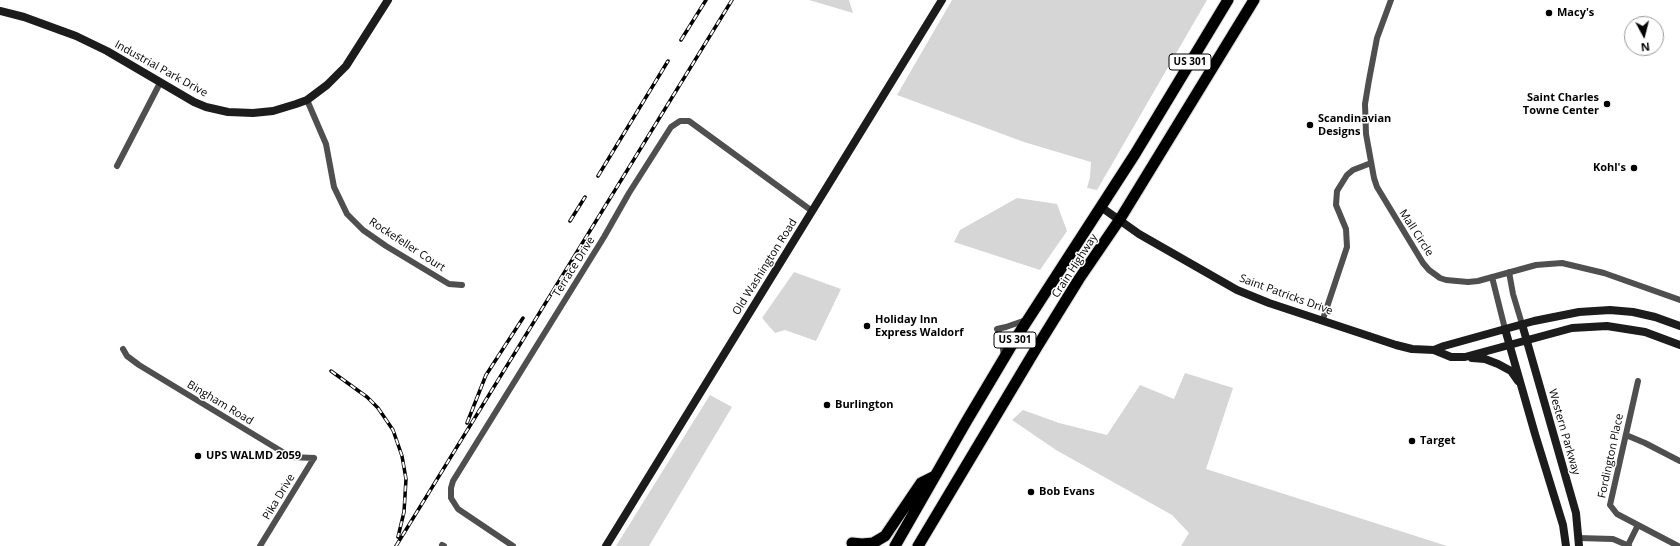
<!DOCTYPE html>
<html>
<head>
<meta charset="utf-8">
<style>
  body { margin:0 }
  #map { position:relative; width:1680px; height:546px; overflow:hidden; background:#fff; font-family:"Open Sans",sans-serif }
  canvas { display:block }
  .north { position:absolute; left:1624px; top:16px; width:40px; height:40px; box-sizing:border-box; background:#fff; border:1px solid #999; border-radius:50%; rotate:173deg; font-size:11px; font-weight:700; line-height:16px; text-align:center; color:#000 }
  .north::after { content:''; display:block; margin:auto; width:14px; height:18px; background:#000; clip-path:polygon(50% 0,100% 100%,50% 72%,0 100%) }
</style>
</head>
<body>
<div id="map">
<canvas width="1680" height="546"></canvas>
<div class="north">N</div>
</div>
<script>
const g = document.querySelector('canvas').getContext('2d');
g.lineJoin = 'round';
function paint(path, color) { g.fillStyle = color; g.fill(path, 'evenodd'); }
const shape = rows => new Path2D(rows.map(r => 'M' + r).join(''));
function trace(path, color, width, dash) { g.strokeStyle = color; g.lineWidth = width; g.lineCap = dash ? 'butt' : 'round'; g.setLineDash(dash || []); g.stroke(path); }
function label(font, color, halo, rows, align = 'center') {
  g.font = font + ' "Open Sans",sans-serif'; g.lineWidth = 3; g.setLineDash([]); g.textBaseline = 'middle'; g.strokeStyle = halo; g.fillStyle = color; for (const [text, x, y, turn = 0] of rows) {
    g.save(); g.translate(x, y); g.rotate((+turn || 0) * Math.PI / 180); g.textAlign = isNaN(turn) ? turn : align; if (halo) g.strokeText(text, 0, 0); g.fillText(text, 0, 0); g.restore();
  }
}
paint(shape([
  [809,0,849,0,853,13],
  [952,0,1207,0,1097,190,1087,188,1090,177,1091,162,1024,142,897,95],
  [1017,198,1057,204,1067,231,1040,270,954,242,960,230],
  [794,272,841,289,816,341,785,330,775,333,762,318],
  [1185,373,1233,388,1206,469,1447,546,1181,546,1189,533,1172,515,1056,450,1012,420,1023,410,1059,423,1107,435,1140,385,1174,399],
  [710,395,732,407,649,546,616,546]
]), '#d6d6d6');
const highway = shape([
  [852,543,862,544,873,543,885,536,921,483,935,476],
  [895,546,966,422,1016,338,1135,154,1228,0],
  [918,546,1037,347,1079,279,1120,219,1254,0]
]);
trace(highway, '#dbdbdb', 13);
trace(shape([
  [1391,0,1377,38,1369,80,1365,104,1366,134,1374,178,1377,187,1423,263,1429,270,1440,278,1446,280,1468,282,1478,281,1536,265,1562,263,1604,273,1680,300],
  [307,100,326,144,334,187,347,214,363,230,386,246,449,284,462,285],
  [117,166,160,83],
  [1509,272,1513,294,1522,324],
  [1492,277,1505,329],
  [1323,319,1347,247,1346,229,1336,205,1337,191,1347,175,1353,170,1371,163],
  [123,349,127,356,139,365,276,448,291,457,314,458],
  [1004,356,1001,336,997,329,1006,327,1026,320],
  [1638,381,1610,505,1617,514,1678,546],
  [1626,435,1645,443,1680,461],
  [1578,538,1613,539,1629,546],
  [442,545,444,546],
  [1628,545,1638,525],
  [260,546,314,458],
  [513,546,458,509,451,498,451,488,453,481,604,237,629,193,671,127,680,121,689,121,812,211]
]), '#4f4f4f', 6);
trace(shape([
  [0,11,24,17,76,36,107,51,194,102,206,107,228,112,253,113,273,111,296,104,307,100,327,85,346,66,388,0],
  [1101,207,1139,234,1237,290,1269,303,1396,345,1412,349,1434,350,1451,357,1465,357,1572,328,1607,326,1645,332,1680,345],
  [1522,324,1576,513,1579,546],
  [1505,329,1535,434,1563,525,1566,546],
  [1434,350,1444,346,1534,321,1579,312,1610,310,1633,312,1655,317,1680,326],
  [1472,358,1485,359,1498,364,1511,371,1518,381],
  [606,546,942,0]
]), '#1c1c1c', 8);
trace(highway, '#000', 11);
const rail = shape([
  [681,40,706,0],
  [598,176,668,61],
  [570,221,585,197],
  [331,371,367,397,378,408,393,430,402,456,406,479,404,512,398,537],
  [467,423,486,375,523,318],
  [396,546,732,0]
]);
trace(rail, '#000', 3.5);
trace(rail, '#fff', 2, [6]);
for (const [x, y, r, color] of [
  [1549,13,4,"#000"],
  [1607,104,4,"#000"],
  [1310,125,4,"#000"],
  [1634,168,4,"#000"],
  [867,326,4,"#000"],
  [827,405,4,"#000"],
  [1412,441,4,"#000"],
  [198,456,4,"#000"],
  [1031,492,4,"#000"]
]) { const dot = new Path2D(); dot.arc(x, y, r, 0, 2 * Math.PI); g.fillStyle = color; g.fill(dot); trace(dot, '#fff', 1.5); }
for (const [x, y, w] of [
  [1190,62,42],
  [1015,340,42]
]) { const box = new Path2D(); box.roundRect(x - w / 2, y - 8, w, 16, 3); g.fillStyle = '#fff'; g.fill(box); trace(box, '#000', 1); }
label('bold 10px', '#000', null, [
  ["US 301",1190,62],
  ["US 301",1015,340]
]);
label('bold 11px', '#000', '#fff', [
  ["Macy's",1557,13],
  ["Saint Charles",1599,98,"right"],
  ["Towne Center",1599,111,"right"],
  ["Scandinavian",1318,119],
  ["Designs",1318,132],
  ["Kohl's",1626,168,"right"],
  ["Holiday Inn",875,320],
  ["Express Waldorf",875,333],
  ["Burlington",835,405],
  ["Target",1420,441],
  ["UPS WALMD 2059",206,456],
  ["Bob Evans",1039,492]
], 'left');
label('11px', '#000', '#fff', [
  ["Industrial Park Drive",161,69,29],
  ["Mall Circle",1416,233,57],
  ["Rockefeller Court",407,245,33],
  ["Crain Highway",1075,266,-57],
  ["Terrace Drive",574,267,-58],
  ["Old Washington Road",765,267,-58],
  ["Saint Patricks Drive",1286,295,20],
  ["Bingham Road",220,403,31],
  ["Western Parkway",1564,432,74],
  ["Fordington Place",1611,456,-78],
  ["Pika Drive",279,497,-59]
]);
</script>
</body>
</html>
